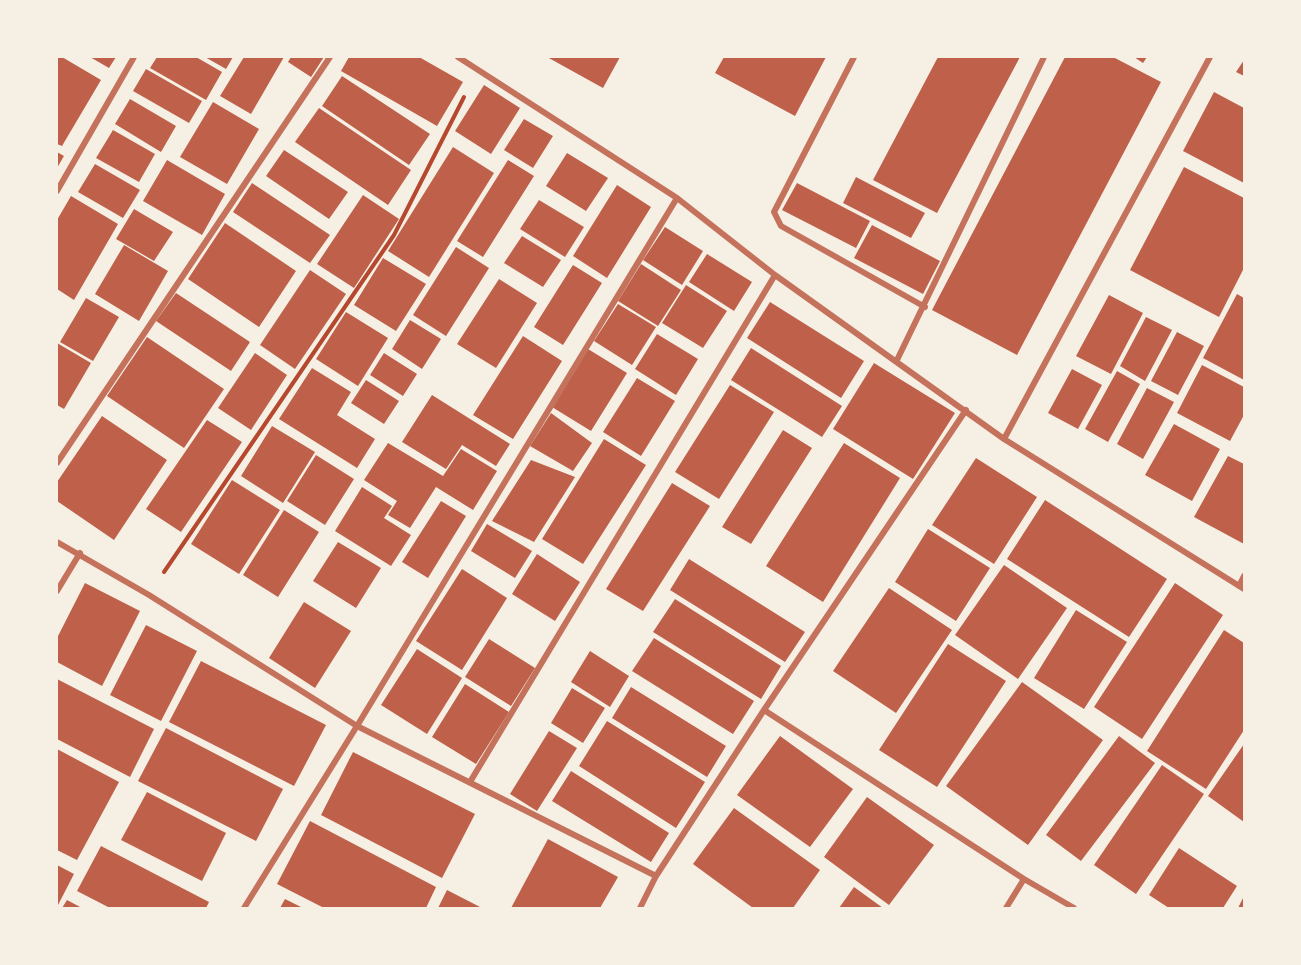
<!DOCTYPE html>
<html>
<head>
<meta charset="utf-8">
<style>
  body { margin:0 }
  #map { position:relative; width:1301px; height:965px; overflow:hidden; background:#f6efe4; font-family:Ubuntu,sans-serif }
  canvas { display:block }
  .frame { position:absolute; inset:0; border:58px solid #f6efe4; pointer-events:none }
</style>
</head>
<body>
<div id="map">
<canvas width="1301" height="965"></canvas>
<div class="frame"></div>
</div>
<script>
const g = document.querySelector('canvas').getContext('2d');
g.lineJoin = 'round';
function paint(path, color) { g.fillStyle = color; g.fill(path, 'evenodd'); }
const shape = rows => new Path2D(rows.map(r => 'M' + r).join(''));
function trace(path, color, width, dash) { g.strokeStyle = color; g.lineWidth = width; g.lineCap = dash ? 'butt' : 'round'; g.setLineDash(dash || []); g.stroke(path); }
paint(shape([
  [57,57,62,57,101,80,62,146,57,144],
  [90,57,116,57,109,68],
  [157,57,196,57,222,72,206,100,150,68],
  [205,57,233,57,226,69],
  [244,57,284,57,251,114,220,96],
  [291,57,324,57,311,77,288,62],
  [349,57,419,57,463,82,437,126,341,71],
  [547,57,620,57,603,88],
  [724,57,826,57,795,116,715,73],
  [938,57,1020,57,937,213,873,180],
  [1065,57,1113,57,1161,82,1017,355,932,310],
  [1134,57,1147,57,1143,63],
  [1244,60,1244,76,1236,72],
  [146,69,202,101,189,123,133,91],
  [342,76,430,134,409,165,322,106],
  [484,85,520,108,491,154,455,131],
  [1214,92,1244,108,1244,183,1183,151],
  [130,99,176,126,161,152,115,124],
  [213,102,259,129,227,184,180,157],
  [319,108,411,170,388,205,295,142],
  [524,119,553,136,533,168,504,150],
  [113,130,155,154,139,182,96,158],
  [453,147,494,173,429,277,388,251],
  [284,150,348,192,329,219,266,176],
  [57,152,64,156,57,168],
  [567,153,608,178,586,211,546,186],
  [167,160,225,194,202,235,143,201],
  [508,160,534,176,483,257,457,241],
  [95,164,140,190,123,218,78,192],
  [1184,167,1244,198,1244,268,1219,317,1130,270],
  [856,177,925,213,911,238,843,203],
  [252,183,330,235,310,263,233,212],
  [797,183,870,221,856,248,782,210],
  [617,185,651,207,607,278,573,256],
  [363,195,399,219,354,288,317,264],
  [71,196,118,224,74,300,57,289,57,220],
  [539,200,584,227,565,257,520,229],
  [134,209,173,232,154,261,116,239],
  [225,223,296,271,259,327,188,279],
  [872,225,940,261,923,294,854,258],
  [665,227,703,251,682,285,643,260],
  [522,236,561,260,543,287,504,263],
  [124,245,168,271,139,321,95,294],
  [456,247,489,268,446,336,413,315],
  [707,254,752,282,734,311,689,282],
  [383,258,426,284,396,331,354,305],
  [641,264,681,290,658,326,618,301],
  [573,265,602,283,563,345,534,327],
  [310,270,346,294,295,369,260,345],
  [499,279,537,303,496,368,457,344],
  [686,285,727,311,703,348,662,323],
  [176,293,250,342,231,371,156,321],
  [1237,294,1244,298,1244,380,1203,358],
  [1109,295,1143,313,1111,374,1076,356],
  [86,298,119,317,93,361,60,342],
  [770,302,864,361,841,398,747,338],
  [618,304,656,327,632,365,594,341],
  [346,312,388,338,358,386,316,359],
  [1146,317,1172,330,1145,381,1120,366],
  [410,320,441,339,422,369,392,349],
  [1177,332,1204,346,1178,395,1151,381],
  [657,334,698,359,676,395,635,369],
  [523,336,562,361,513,439,473,415],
  [147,337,224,389,184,448,107,396],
  [57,343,91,363,64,409,57,405],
  [751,348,842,406,822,437,731,380],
  [588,349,627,373,591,431,552,407],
  [255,353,287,375,251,430,218,408],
  [384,353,417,374,403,396,370,375],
  [874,363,955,413,913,479,833,429],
  [1202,365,1244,387,1244,415,1230,441,1177,413],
  [312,368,351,392,337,415,375,439,357,468,279,419],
  [1072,369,1102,385,1078,429,1048,413],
  [1117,371,1140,384,1108,442,1085,429],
  [637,378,675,401,641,456,603,432],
  [366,380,399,401,384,424,351,403],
  [730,385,774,412,719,499,675,472],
  [1147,388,1174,402,1143,459,1117,444],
  [432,395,510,444,496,466,462,445,446,469,402,442],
  [551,413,592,443,573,471,530,446],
  [102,416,167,460,114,540,57,501,57,482],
  [207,420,242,442,181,532,146,509],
  [1174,424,1220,449,1192,501,1145,475],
  [272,426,315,452,283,503,241,476],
  [783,430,812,448,751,544,722,527],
  [604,439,646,465,583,564,542,539],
  [388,443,443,476,461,449,497,471,473,510,436,487,410,528,388,515,397,501,364,480],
  [844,443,900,478,823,602,766,566],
  [316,455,354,479,325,525,287,501],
  [1228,456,1244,464,1244,544,1194,517],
  [976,458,1037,497,994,564,932,525],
  [531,460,575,477,534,542,492,521],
  [232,480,280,510,239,574,191,544],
  [672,483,710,506,643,611,606,589],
  [362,487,392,506,384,518,411,535,391,566,335,531],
  [1045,500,1167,579,1129,637,1007,559],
  [441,501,466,516,428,578,402,562],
  [284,510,319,532,278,597,243,575],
  [487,524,532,551,515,578,471,551],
  [928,529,990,568,956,621,895,582],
  [338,542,381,568,356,608,313,581],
  [537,554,580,582,555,621,512,594],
  [689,559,805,632,785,662,670,590],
  [1004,565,1067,608,1018,679,955,635],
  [462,569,507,598,462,670,416,641],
  [85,583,140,611,102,686,57,662,57,638],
  [1175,583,1223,615,1142,739,1094,707],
  [889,588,952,630,896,713,833,671],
  [675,599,781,666,761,699,653,632],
  [304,602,351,631,315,688,269,658],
  [1076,610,1127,642,1084,709,1034,678],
  [146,625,197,651,161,721,110,695],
  [1224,630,1244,643,1244,730,1206,789,1147,751],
  [654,638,754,701,733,734,632,671],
  [489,639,535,668,511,706,465,677],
  [948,644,1006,681,937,787,879,750],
  [417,649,462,678,427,734,381,705],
  [590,651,629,676,610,707,571,682],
  [201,661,326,725,294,786,169,722],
  [57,679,154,729,130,777,57,739],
  [1022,682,1103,740,1028,845,946,786],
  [465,684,509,712,476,764,432,737],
  [631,687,726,746,707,777,612,718],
  [572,688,605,708,583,743,551,723],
  [607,721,705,782,676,828,579,766],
  [166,728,283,789,256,841,138,781],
  [549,731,577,748,537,811,510,794],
  [780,736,853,789,810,847,737,795],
  [1119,736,1155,763,1081,861,1046,835],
  [1244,744,1244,822,1208,796],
  [57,749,119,782,77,860,57,850],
  [353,752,475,814,442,878,321,815],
  [1162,765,1204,794,1136,894,1094,865],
  [571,771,669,833,651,862,552,801],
  [147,792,226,833,202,881,121,840],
  [867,797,934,845,889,905,824,857],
  [734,808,820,870,793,908,753,908,693,864],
  [310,821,436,887,426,908,324,908,277,884],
  [548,839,618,877,600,908,511,908],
  [101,846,209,902,206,908,110,908,77,891],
  [1179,848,1237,886,1223,908,1169,908,1149,895],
  [57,865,74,874,57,907],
  [854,887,883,908,839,908],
  [447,890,482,908,438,908],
  [1244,896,1244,908,1238,908],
  [285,899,303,908,280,908],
  [67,900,82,908,62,908]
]), '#bf614a');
trace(shape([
  [164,572,394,235,464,97]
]), '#b5482f', 4);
trace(shape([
  [458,57,677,198,775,275,1004,439,1244,589],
  [854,57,774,212,781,226,925,307],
  [57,191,134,57],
  [897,360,1044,57],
  [1004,439,1210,57],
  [57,463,330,57],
  [57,542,149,595,357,726,656,876],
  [1239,586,1244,576],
  [57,591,80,553],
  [764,710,1024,879,1074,908],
  [470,782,775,275],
  [244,908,357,726,677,198],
  [640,908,656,876,764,710,966,410],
  [1006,908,1024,879]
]), '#c5725c', 6);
</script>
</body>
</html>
